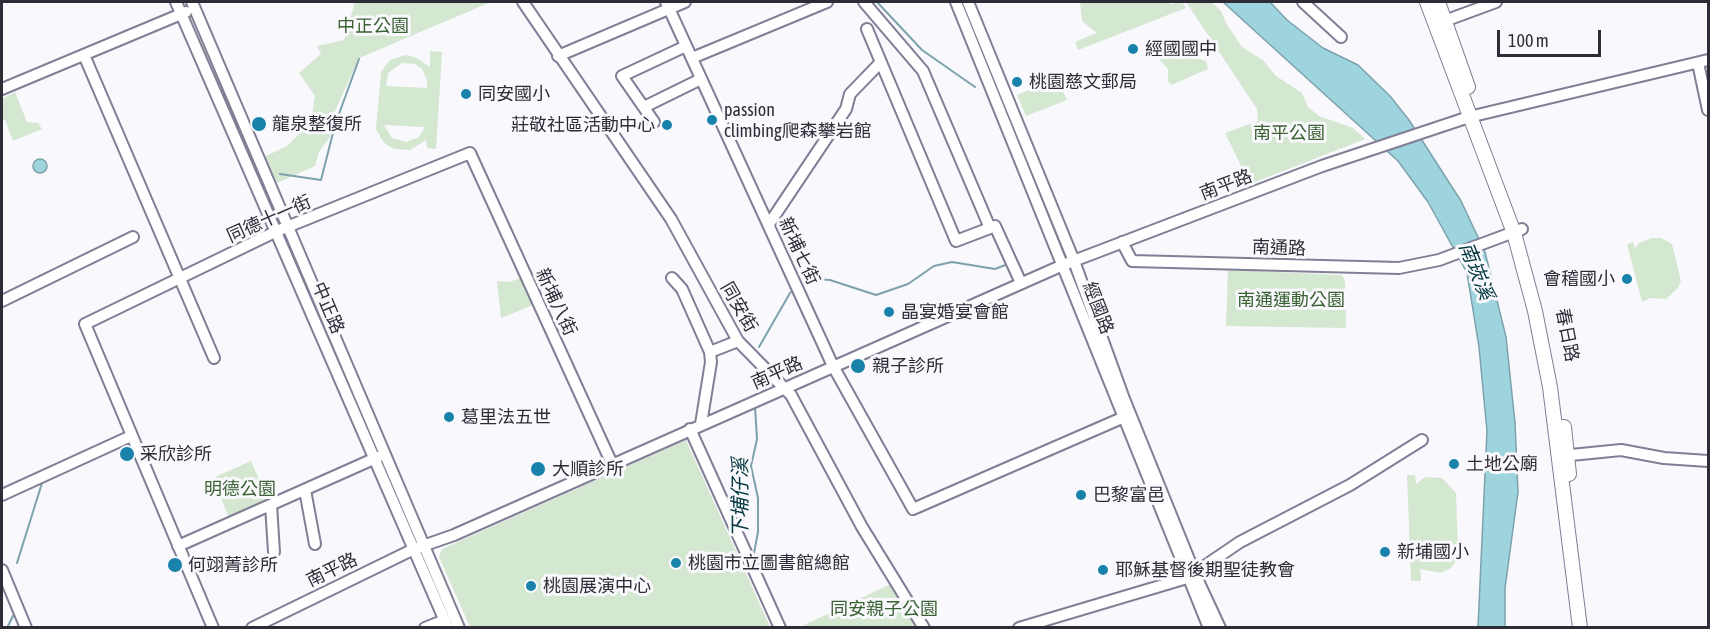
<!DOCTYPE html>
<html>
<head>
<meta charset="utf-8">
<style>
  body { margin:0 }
  #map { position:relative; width:1710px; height:629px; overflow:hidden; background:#f9f8fd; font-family:"Asap Condensed",sans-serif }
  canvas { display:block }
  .frame { position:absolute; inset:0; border:3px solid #2e2c36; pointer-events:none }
  .scale { position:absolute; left:1497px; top:30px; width:104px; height:27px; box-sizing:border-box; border:3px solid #2e2c36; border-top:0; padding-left:8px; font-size:18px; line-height:21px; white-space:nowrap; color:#2e2c36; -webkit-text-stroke:4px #f9f8fd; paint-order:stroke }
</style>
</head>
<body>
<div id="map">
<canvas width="1710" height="629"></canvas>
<div class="frame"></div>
<div class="scale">100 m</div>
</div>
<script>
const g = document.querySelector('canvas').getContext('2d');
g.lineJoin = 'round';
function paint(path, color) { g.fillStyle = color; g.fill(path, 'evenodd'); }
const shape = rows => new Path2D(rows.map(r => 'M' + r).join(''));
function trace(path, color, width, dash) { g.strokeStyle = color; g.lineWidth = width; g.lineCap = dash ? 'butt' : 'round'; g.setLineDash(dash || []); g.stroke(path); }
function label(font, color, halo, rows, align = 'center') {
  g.font = font + ' "Asap Condensed","Noto Sans TC",sans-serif'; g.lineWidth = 6; g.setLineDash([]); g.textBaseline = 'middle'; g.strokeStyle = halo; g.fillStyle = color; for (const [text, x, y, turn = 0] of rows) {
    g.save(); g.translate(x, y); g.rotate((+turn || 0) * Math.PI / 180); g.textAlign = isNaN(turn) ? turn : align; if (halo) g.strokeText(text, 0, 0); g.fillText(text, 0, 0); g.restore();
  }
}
paint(shape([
  [355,2,491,2,359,58,331,120,330,137,319,152,315,166,277,183,264,157,287,146,311,122,315,96,299,73,321,54,317,46,344,40],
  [1080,2,1171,2,1171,4,1182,2,1186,8,1078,50,1075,42,1097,33,1082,21],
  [1186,2,1212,2,1221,11,1226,23,1242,47,1263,60,1276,76,1302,93,1308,107,1319,116,1353,128,1365,139,1250,184,1225,133,1258,121,1257,109],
  [1184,43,1193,45,1197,58,1206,61,1208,69,1171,85,1168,81,1168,69,1159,59,1160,54],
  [430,51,442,52,436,149,427,148,426,140,410,150,394,149,384,143,376,129,381,72,390,60,405,55,415,57,430,67],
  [402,63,415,64,422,69,427,80,427,88,386,86,388,73],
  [384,125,424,127,425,127,419,137,406,142,392,138],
  [1057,78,1067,100,1026,116,1017,95],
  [15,92,27,122,38,123,42,129,13,141,5,120,2,120,2,99],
  [1652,238,1661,238,1672,244,1681,281,1678,288,1666,299,1650,298,1642,302,1627,244,1633,242,1635,248,1639,243],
  [1228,270,1342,275,1345,282,1346,328,1226,326],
  [520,278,533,305,501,318,497,281,510,282],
  [686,440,770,627,470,627,439,557,442,549],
  [251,461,268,499,229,518,213,478],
  [1407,475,1415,475,1416,484,1425,477,1442,478,1456,493,1458,551,1456,561,1451,568,1441,573,1420,569,1421,581,1411,581],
  [891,584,918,627,798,628]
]), '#d4e7d0');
const water = shape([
  [1223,2,1270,2,1287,20,1323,48,1358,65,1390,96,1409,120,1461,201,1485,252,1506,337,1515,423,1518,492,1505,588,1505,627,1478,627,1487,431,1479,347,1467,273,1428,202,1398,161,1223,2],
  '33 166a7 7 0 1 1 14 0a7 7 0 1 1-14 0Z'
]);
paint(water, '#9ed4dd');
trace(water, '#7ca2ab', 1.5);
trace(shape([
  [877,2,922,50,975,87],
  [280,174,321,180,335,125,359,59],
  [800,286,816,279,830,280,876,295,908,284,934,266,952,262,995,269,1008,264],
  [759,347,790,293,795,289],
  [754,553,758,532,758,498,751,466,757,439,755,407],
  [17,563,42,483],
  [7,628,14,614]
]), '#7ca2ab', 2);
const minor = shape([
  [176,2,448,628],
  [192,2,459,628],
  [523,2,671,219,738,341,791,395,862,527,924,628],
  [666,2,833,366,913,509,1122,418],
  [864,2,923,71,990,228,995,226,1021,283],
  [956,2,1209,628],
  [968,2,1074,261,1124,399,1194,572,1220,628],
  [1303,2,1341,37],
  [1439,23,1496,2],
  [867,29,956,241,990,228],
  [84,55,214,358],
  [558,56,685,2],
  [692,58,827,2],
  [1698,63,1708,110],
  [2,89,186,12],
  [644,107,701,79],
  [654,122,622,76,686,46],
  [769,224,846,109,850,94,880,63],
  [1122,242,1132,261,1399,268,1439,260,1522,229],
  [672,278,682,289,710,352,738,341],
  [2,301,133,237],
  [701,424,711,362,710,352],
  [690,429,780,628],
  [1561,456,1621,450,1664,458,1708,461],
  [305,490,315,544],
  [2,495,131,436],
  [271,505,274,552],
  [178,546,378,457],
  [2,570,26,628],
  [213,628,85,324,277,231,470,153,612,464],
  [252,628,414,549,454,535,1063,265,1322,166,1469,117,1708,60],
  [425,628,445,620],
  [1019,628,1187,578,1240,542,1350,485,1422,440]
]);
const major = shape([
  [1427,2,1514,233,1535,311,1550,387,1580,628],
  [1438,2,1468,87],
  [1564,427,1569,474]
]);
trace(minor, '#827e95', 14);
trace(major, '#827e95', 16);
trace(minor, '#fff', 10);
trace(major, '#fff', 14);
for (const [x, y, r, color] of [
  [1133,49,6,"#1882ab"],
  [1017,82,6,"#1882ab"],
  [466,94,6,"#1882ab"],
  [712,120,6,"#1882ab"],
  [259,124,8,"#1882ab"],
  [667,125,6,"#1882ab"],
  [1627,279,6,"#1882ab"],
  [889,312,6,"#1882ab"],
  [858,366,8,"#1882ab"],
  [449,417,6,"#1882ab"],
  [127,454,8,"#1882ab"],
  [1454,464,6,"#1882ab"],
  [538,469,8,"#1882ab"],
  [1081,495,6,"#1882ab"],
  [1385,552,6,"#1882ab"],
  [676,563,6,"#1882ab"],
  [175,565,8,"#1882ab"],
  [1103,570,6,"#1882ab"],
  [531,586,6,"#1882ab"]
]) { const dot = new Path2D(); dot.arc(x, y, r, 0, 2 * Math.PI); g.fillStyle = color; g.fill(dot); trace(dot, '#f9f8fd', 2); }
label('18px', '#3a6233', '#f9f8fd', [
  ["中正公園",373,26],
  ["南平公園",1289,133],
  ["南通運動公園",1291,300],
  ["明德公園",240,489],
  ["同安親子公園",884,609]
]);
label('18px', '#2e2c36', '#f9f8fd', [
  ["經國國中",1145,49],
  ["桃園慈文郵局",1029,82],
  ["同安國小",478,94],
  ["passion",724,110],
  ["climbing爬森攀岩館",724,131],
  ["龍泉整復所",272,124],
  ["莊敬社區活動中心",655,125,"right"],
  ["會稽國小",1615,279,"right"],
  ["晶宴婚宴會館",901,312],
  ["親子診所",872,366],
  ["葛里法五世",461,417],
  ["采欣診所",140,454],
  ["土地公廟",1466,464],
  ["大順診所",552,469],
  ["巴黎富邑",1093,495],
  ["新埔國小",1397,552],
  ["桃園市立圖書館總館",688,563],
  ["何翊菁診所",188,565],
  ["耶穌基督後期聖徒教會",1115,570],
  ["桃園展演中心",543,586]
], 'left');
label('18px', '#2e2c36', '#f9f8fd', [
  ["南平路",1226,185,-21],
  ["同德十一街",269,219,-24],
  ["南通路",1279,248,2],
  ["新埔七街",799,251,65],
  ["新埔八街",556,302,65],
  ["同安街",739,307,60],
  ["中正路",328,308,67],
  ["經國路",1098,308,69],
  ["春日路",1567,335,79],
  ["南平路",777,373,-24],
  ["南平路",332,570,-26]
]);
label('italic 20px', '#03383f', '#f9f8fd', [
  ["南崁溪",1476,271,68],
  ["下埔仔溪",741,498,-90]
]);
</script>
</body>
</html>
